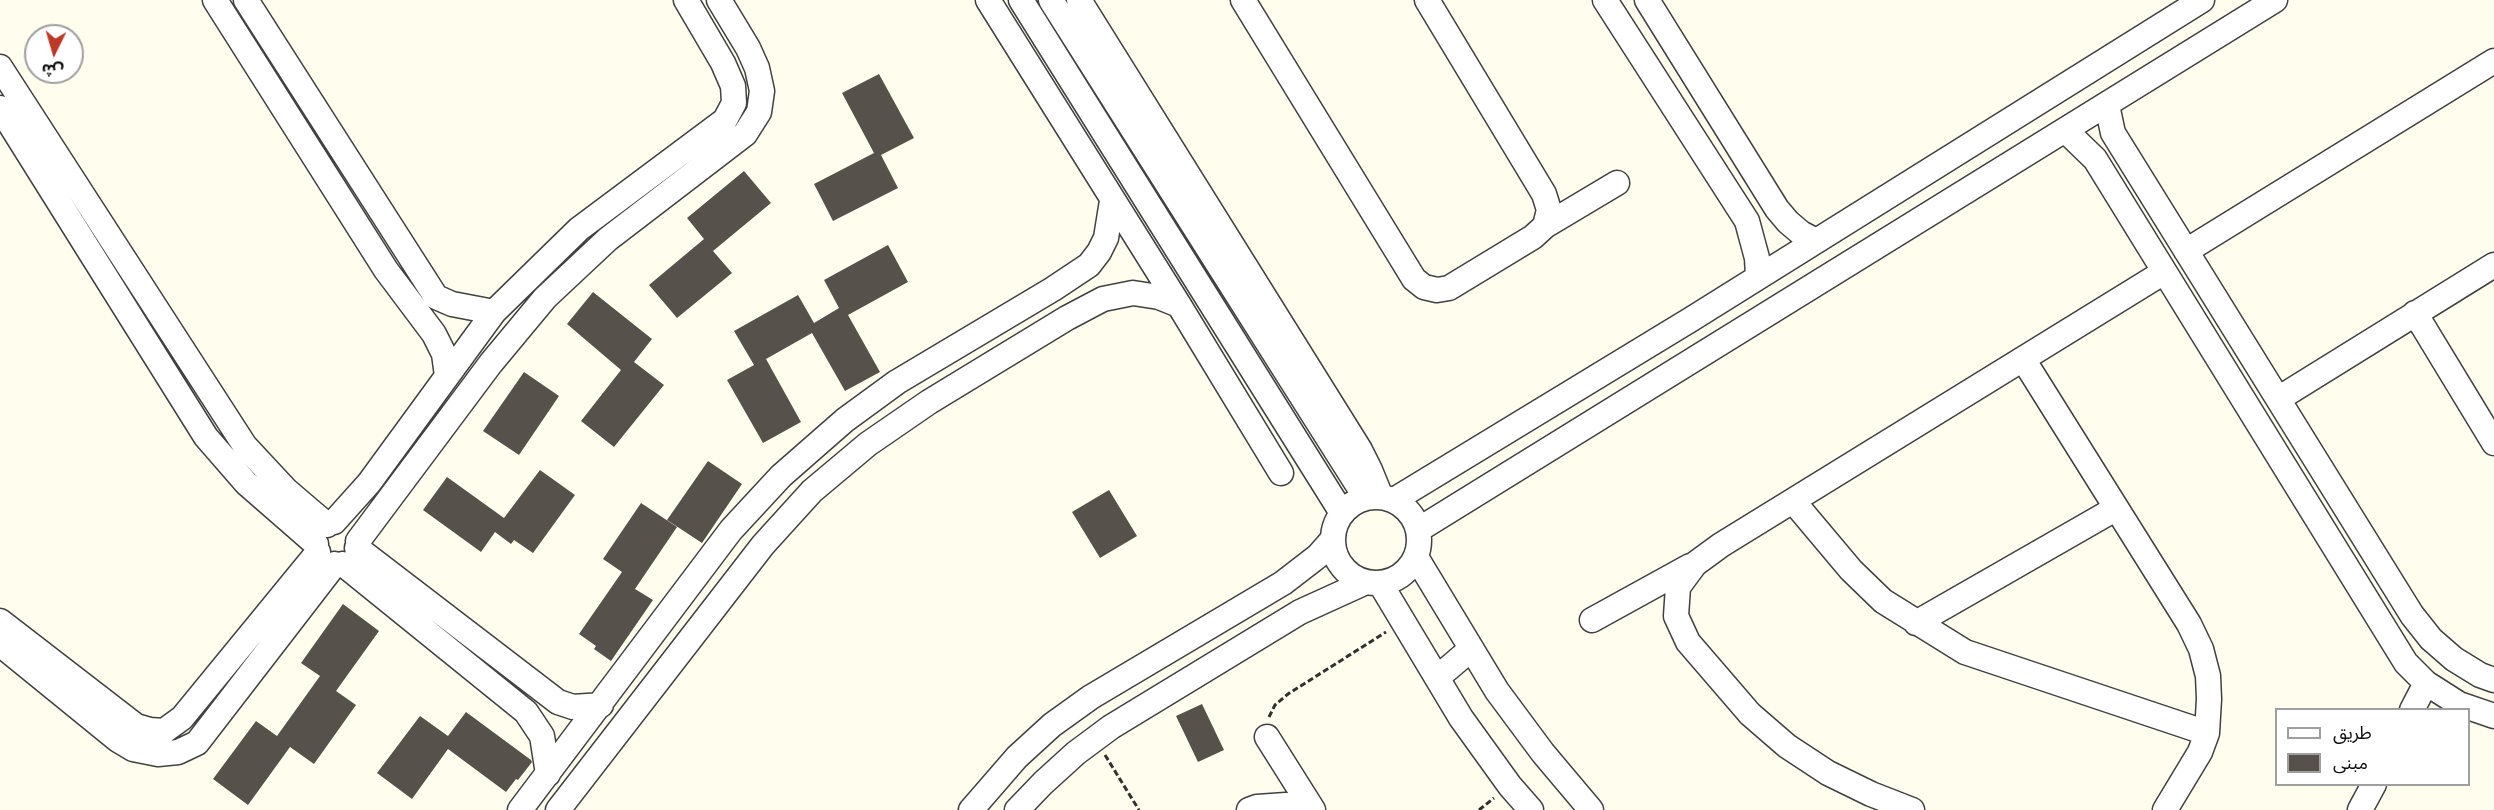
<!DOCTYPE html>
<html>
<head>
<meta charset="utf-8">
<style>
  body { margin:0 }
  #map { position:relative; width:2494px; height:810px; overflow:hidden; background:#fffeee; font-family:"Crimson Pro","Noto Sans Arabic",serif }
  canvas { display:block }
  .legend { position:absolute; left:2275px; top:708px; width:195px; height:78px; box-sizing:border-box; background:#fff; border:2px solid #9f9f9f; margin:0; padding:8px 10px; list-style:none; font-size:18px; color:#0e0e0e }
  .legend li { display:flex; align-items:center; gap:12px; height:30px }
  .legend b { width:30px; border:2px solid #9f9f9f }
  .north { position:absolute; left:24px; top:24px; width:60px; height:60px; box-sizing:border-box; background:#fff; border:2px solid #9f9f9f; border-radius:50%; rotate:185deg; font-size:16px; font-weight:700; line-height:24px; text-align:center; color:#0e0e0e }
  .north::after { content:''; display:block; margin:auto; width:21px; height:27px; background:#bd3826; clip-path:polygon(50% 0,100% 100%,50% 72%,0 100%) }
</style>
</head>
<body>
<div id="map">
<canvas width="2494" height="810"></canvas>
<ul class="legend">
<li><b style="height:8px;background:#fff"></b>طريق</li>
<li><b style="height:16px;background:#56514a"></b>مبنى</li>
</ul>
<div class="north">ش</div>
</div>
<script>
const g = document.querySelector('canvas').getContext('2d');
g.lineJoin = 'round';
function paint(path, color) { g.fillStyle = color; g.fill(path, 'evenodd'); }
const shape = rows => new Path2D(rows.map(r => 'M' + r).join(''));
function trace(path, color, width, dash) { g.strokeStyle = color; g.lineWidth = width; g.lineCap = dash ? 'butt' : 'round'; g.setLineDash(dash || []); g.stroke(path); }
paint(shape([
  [879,74,914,138,881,155,898,188,833,221,814,184,874,153,842,93],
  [744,171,771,203,713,251,732,273,677,318,649,285,704,239,687,218],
  [888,245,908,282,848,315,880,372,845,391,812,333,766,359,801,422,763,443,727,380,754,365,734,331,798,295,814,323,839,308,824,280],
  [593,292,652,339,634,362,664,385,614,447,581,421,621,370,567,324],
  [524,372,559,396,519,455,483,431],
  [708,461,742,484,702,543,667,520],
  [540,470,575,495,533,553,514,540,511,544,495,532,481,552,423,510,447,477,504,518],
  [1109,490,1137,536,1100,558,1072,512],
  [641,503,677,527,635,589,653,600,611,661,594,649,596,646,579,634,622,572,603,559],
  [343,604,379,631,336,691,356,705,314,764,290,747,248,805,213,779,256,721,277,736,320,676,301,663],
  [1202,704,1224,750,1198,762,1176,716],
  [466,712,531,760,532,762,518,780,516,779,506,792,448,749,412,799,377,773,420,716,448,736]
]), '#56514a');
const minor = shape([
  [215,0,386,270,434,334,444,354,447,376],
  [246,0,436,297,452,304,494,312],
  [988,0,1179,305,1281,473],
  [1021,0,1342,513],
  [1051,0,1366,498],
  [1079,0,1360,450,1370,470,1381,497],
  [1243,0,1414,279,1424,287,1437,290,1449,288,1533,237,1545,226,1549,210,1544,194,1427,0],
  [1605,0,1747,221,1757,258,1758,277],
  [1647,0,1777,209,1788,222,1801,233,1816,241],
  [0,67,245,446,286,490,327,525],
  [2107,105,2113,133,2412,615,2431,639,2454,659,2480,675,2494,680],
  [0,108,206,437,246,483,316,544],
  [2066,131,2095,159,2406,663,2426,683,2459,704,2494,716],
  [1545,226,1617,183],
  [2186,251,2494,61],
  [2415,313,2494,443],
  [2023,359,2189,624,2201,649,2208,676,2209,699,2207,733,2200,752,2165,810],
  [2278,399,2494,265],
  '1333 540a43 43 0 1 1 86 0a43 43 0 1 1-86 0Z',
  [1394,500,1690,320,2202,0],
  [1793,501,1851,570,1883,601,1965,652,2207,733],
  [334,522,369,483,494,312,579,229,725,120,734,103,733,86,723,63,686,0],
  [1418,530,2275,0],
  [358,541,491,363,545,298,608,239,745,134,759,112,762,91,757,68,748,48,719,0],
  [357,548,558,702,573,707,601,705],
  [1416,557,1497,691,1543,753,1591,810],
  [343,564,526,712,542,736,548,774],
  [1380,583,1461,718,1510,786,1531,810],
  [1592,620,1690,566],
  [0,621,136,726,150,730,164,731,182,718,318,552],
  [1916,623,2115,509],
  [0,644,118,740,133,749,158,754,178,752,197,743,335,564],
  [1437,678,1471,649],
  [2412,710,2426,683],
  [1267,737,1313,810],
  [520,810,731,530,781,476,845,420,897,382,1053,289,1089,265,1099,252,1106,238,1112,201],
  [558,810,763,545,812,491,868,444,929,402,1067,318,1103,299,1133,293,1159,297,1179,305],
  [971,810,1017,757,1052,725,1091,697,1283,583,1318,556,1333,539],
  [1017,810,1043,783,1076,753,1111,727,1300,612,1366,582],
  [1249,810,1257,807,1286,805,1308,810],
  [1912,810,1871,794,1828,773,1787,746,1750,714,1688,642,1676,616,1678,587,1695,564,1721,545,2164,272],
  [2360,810,2374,784]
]);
trace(minor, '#414141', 27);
trace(shape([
  [1269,717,1275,705,1288,694,1386,632],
  [1105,755,1139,810],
  [1479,810,1494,798]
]), '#303030', 3, [6, 3]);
trace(minor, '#fff', 24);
</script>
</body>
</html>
